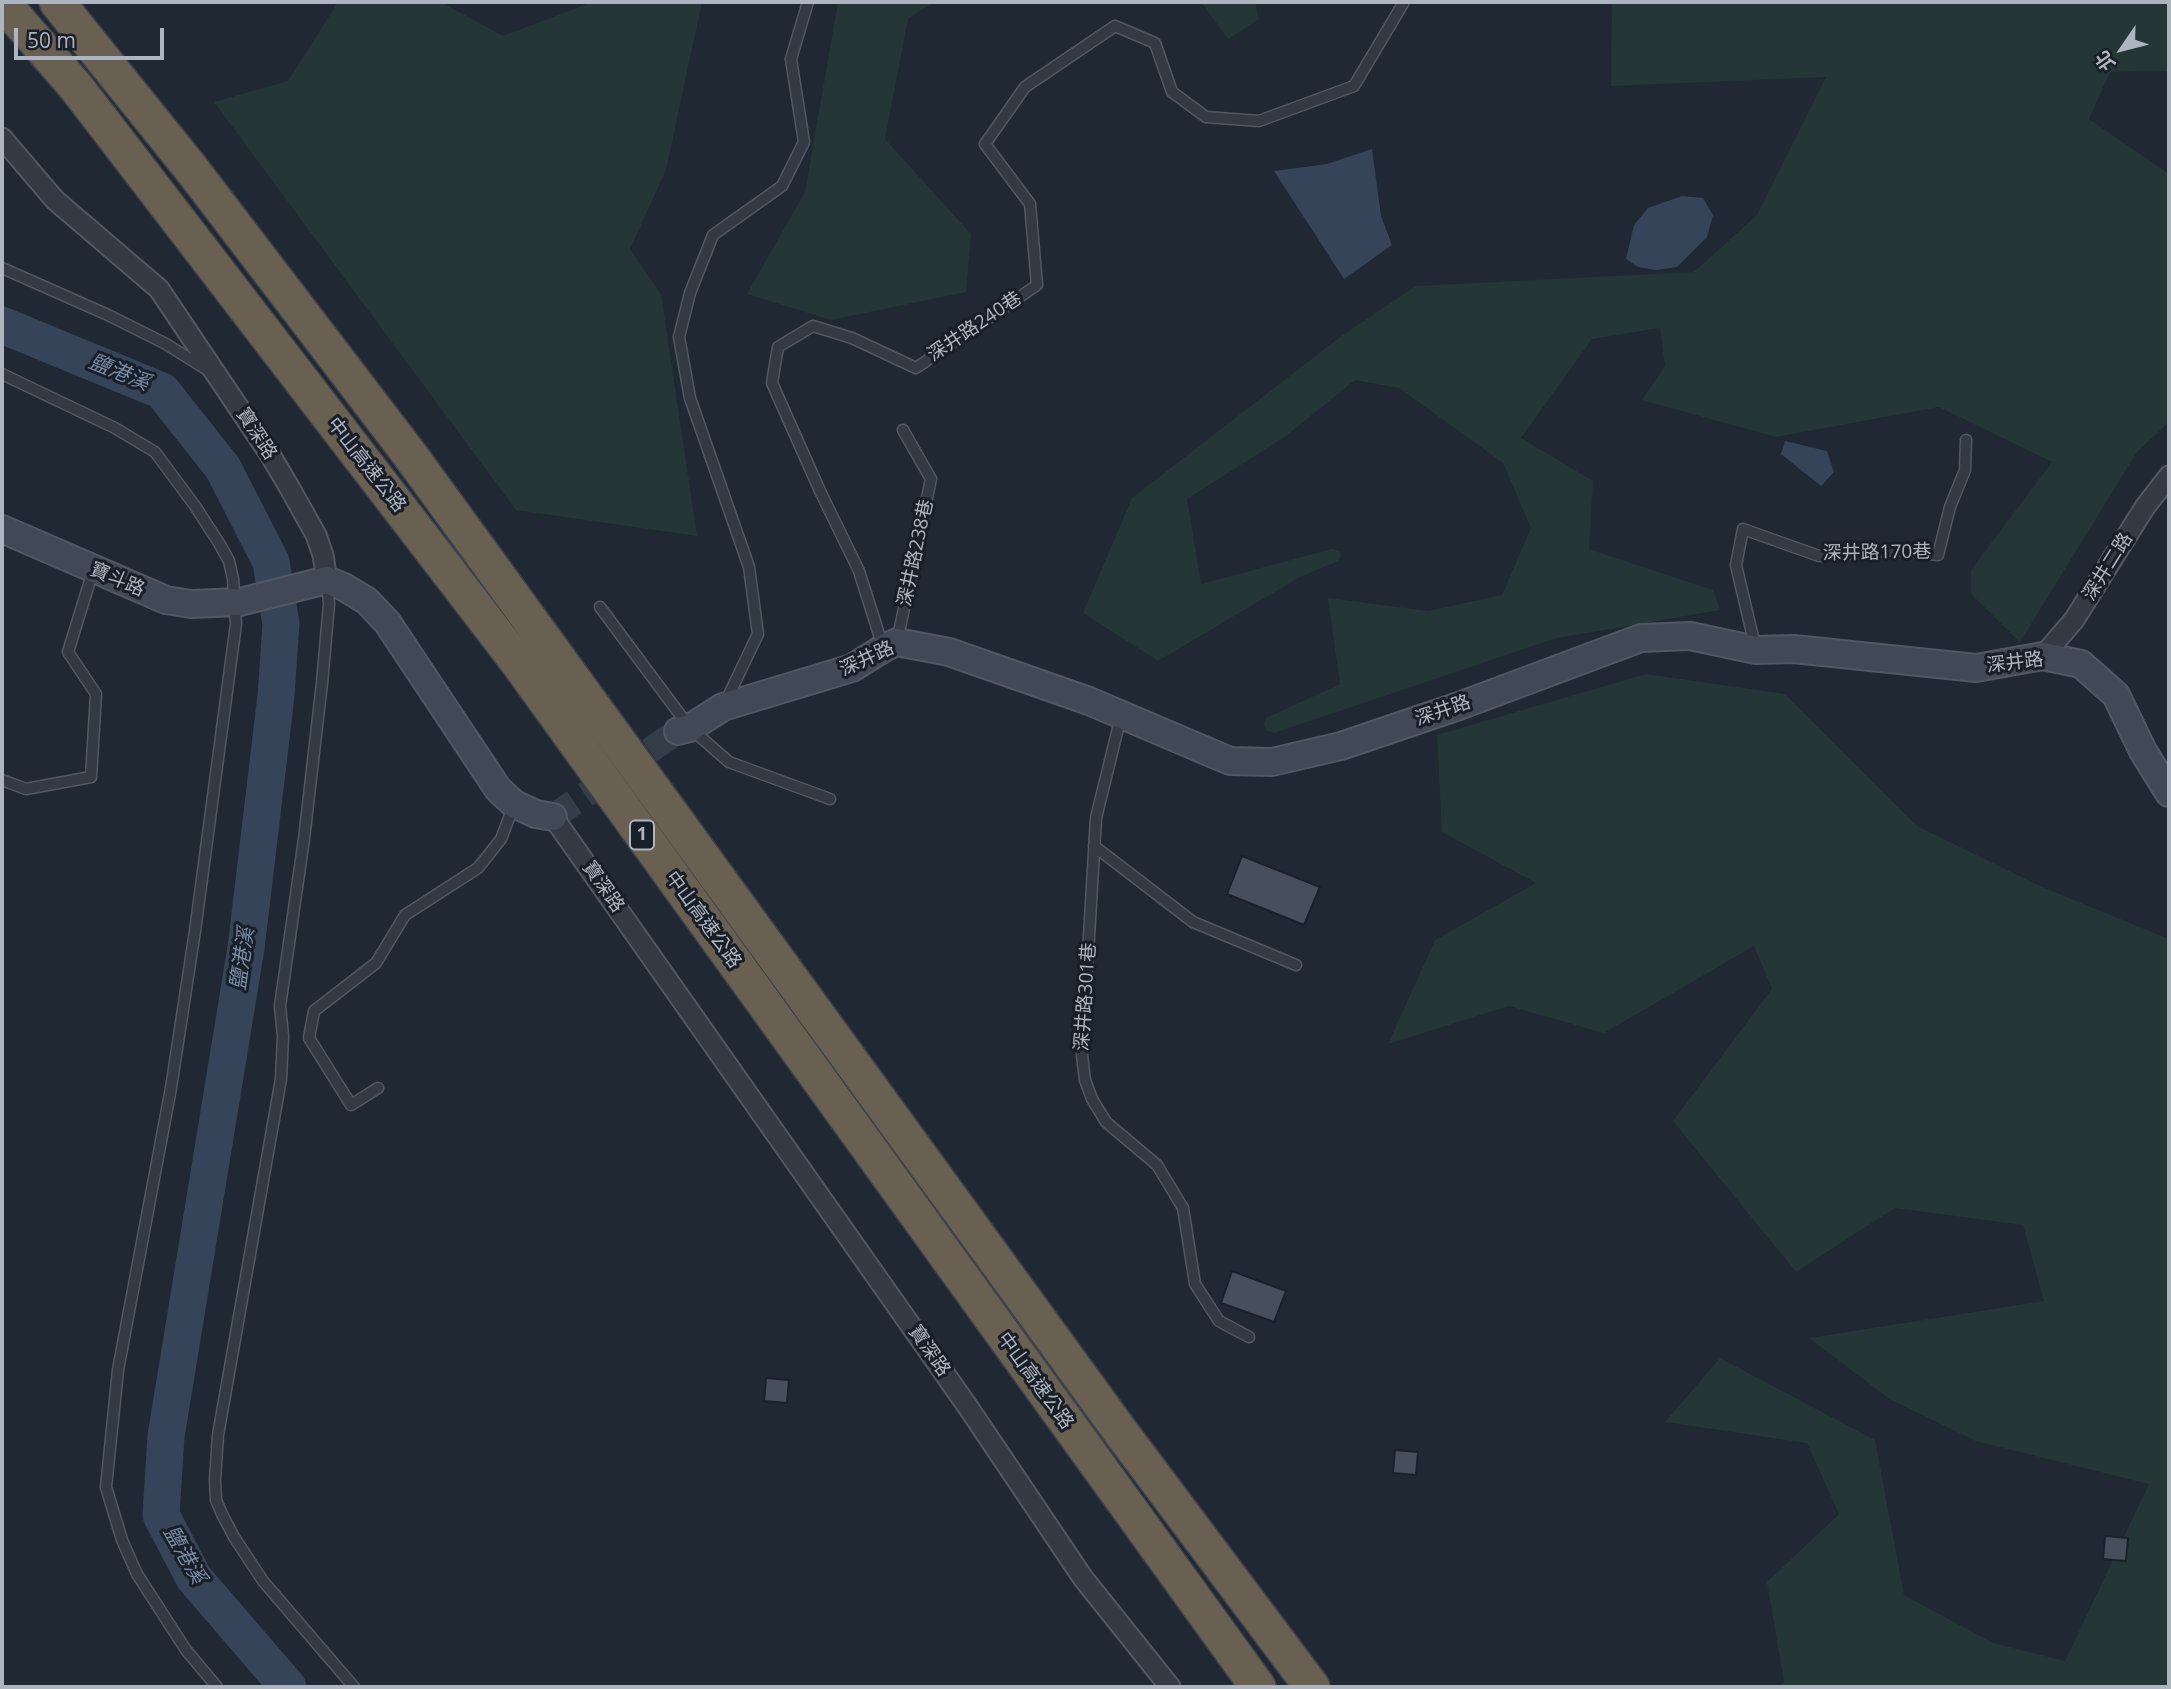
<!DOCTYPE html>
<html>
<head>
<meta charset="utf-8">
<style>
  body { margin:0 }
  #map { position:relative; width:2171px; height:1689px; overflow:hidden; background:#202833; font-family:"Open Sans","Noto Sans TC",sans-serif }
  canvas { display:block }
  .frame { position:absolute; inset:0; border:4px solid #adb5c1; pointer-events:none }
  .north { position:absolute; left:2087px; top:14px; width:70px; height:70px; -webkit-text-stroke:5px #191f28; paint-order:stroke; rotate:235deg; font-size:19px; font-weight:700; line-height:28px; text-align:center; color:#adb5c1 }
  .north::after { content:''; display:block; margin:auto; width:24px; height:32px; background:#adb5c1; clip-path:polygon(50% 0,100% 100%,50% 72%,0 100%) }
  .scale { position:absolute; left:14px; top:28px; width:150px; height:32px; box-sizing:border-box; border:4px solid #adb5c1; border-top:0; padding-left:9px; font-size:21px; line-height:24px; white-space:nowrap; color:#adb5c1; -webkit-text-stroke:5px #191f28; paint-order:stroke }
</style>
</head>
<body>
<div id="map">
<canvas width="2171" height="1689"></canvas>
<div class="frame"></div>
<div class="north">北</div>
<div class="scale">50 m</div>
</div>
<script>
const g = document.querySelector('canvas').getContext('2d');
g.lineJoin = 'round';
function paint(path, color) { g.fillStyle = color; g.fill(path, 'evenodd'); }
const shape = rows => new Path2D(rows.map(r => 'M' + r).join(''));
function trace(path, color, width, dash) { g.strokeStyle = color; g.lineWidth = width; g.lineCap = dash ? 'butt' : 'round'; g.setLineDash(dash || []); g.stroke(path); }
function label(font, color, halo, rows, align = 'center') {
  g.font = font + ' "Open Sans","Noto Sans TC",sans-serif'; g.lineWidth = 6; g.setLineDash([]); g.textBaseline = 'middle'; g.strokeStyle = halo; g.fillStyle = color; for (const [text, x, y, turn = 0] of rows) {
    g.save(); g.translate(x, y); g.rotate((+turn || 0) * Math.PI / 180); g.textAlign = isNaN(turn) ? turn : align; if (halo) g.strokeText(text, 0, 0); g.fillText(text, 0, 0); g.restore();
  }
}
paint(shape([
  [338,2,441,2,503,36,587,4,584,2,702,2,666,170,630,249,661,294,697,536,516,510,214,102,288,81],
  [838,2,934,2,908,19,885,139,971,234,966,292,831,320,747,294,805,192],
  [1201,2,1255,2,1259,19,1228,39],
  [1612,2,2169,2,2169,71,2110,72,2089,119,2169,174,2169,422,2137,452,2020,642,1971,594,1971,570,2052,462,1939,407,1776,437,1642,400,1665,366,1660,328,1592,339,1521,438,1593,481,1589,549,1713,590,1720,610,1557,638,1274,733,1266,730,1264,723,1266,718,1340,684,1328,598,1428,611,1502,595,1531,528,1503,463,1399,388,1355,380,1286,436,1187,499,1201,584,1332,549,1339,551,1341,555,1338,561,1300,577,1158,661,1083,613,1132,498,1340,337,1416,286,1694,272,1757,215,1826,77,1611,86],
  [1646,674,1785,694,1917,826,2042,887,2169,939,2169,1687,1778,1687,1784,1682,1767,1582,1839,1514,1807,1443,1665,1422,1720,1358,1875,1440,1904,1595,1993,1643,2065,1661,2149,1484,1976,1441,1891,1400,1809,1338,2044,1301,2023,1225,1895,1208,1796,1272,1673,1121,1772,989,1754,946,1604,1033,1509,1006,1388,1044,1435,940,1536,883,1442,832,1437,735]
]), '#253636');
paint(shape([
  [1372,149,1381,216,1392,245,1344,279,1274,171,1327,164],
  [1682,196,1703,198,1713,215,1707,237,1677,267,1656,270,1638,267,1626,259,1634,225,1648,208],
  [1785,441,1827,451,1834,472,1821,486,1781,454]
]), '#354459');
trace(shape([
  [2,325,162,391,223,468,271,562,281,624,276,696,246,948,166,1436,161,1515,194,1578,288,1687]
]), '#354459', 37);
const building = shape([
  [1242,856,1320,887,1304,925,1227,894,1242,856],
  [1232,1271,1286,1291,1274,1322,1221,1303,1232,1271],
  [766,1378,789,1380,787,1403,764,1401,766,1378],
  [1395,1450,1418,1452,1416,1475,1393,1473,1395,1450],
  [2105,1536,2128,1538,2126,1561,2103,1559,2105,1536]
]);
paint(building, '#474f5c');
trace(building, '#1b212a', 2);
trace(shape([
  [553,817,678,731]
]), '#353d48', 26, [26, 13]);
const lane = shape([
  [2,268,108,315,166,344,206,369],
  [2,374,115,428,155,452,195,506,219,543,229,561,233,579,236,624,195,931,171,1088,118,1370,106,1487,122,1540,137,1574,186,1650,217,1687],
  [327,581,329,604,322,683,304,839,280,1006,283,1036,281,1079,218,1435,215,1480,216,1500,222,1514,234,1537,263,1581,354,1687],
  [600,607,690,728,729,762,830,799],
  [897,642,931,479,903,430],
  [1755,646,1736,565,1743,529,1819,556,1898,550,1938,555,1950,507,1965,470,1966,440],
  [883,647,859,571,820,491,772,383,778,347,813,326,852,338,916,368,1037,285,1030,204,985,144,1025,87,1115,26,1155,43,1172,92,1206,117,1259,121,1354,86,1404,2],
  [725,703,758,634,749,567,690,398,679,337,690,293,713,235,782,186,804,142,791,59,808,2],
  [1121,716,1096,818,1082,1055,1085,1080,1092,1099,1106,1122,1157,1165,1183,1208,1195,1284,1219,1321,1249,1337],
  [2,780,26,789,91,777,96,694,68,652,93,571],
  [1094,846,1193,922,1296,965],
  [378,1088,351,1105,309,1038,314,1011,376,963,405,915,478,868,501,839,514,805]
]);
const street = shape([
  [2,138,55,200,159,289,269,453,288,485,316,535,323,555,327,580],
  [2043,656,2074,620,2145,507,2169,476],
  [553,817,968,1407,1083,1578,1170,1687]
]);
const secondary = shape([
  [2,529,166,600,191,604,240,602,327,580,344,587,367,601,387,622,498,789,514,804,536,814,553,817],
  [678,731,690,728,723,707,852,668,884,648,897,642,949,652,1089,701,1230,761,1272,762,1341,746,1459,706,1641,638,1690,636,1756,650,1794,649,1976,668,2043,656,2081,664,2116,695,2143,751,2169,793]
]);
const highway = shape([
  [2,2,76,87,517,661,1258,1687],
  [57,2,193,171,410,455,1120,1431,1312,1687]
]);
trace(lane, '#515862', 13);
trace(street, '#515862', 23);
trace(secondary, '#515862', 30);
trace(highway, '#3b424b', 38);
trace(lane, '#333a44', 10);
trace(street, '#333a44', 19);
trace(secondary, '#424956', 26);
trace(highway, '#696051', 35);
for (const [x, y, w] of [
  [642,835,24]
]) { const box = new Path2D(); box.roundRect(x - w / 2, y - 14.5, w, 29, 5); g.fillStyle = '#191f28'; g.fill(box); trace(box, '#adb5c1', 2); }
label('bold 18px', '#adb5c1', null, [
  ["1",642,835]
]);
label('19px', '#adb5c1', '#191f28', [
  ["深井路240巷",975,327,-34],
  ["寶深路",256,434,57],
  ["中山高速公路",366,465,52],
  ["深井路238巷",916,553,-78],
  ["深井路170巷",1877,553,-1],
  ["深井二路",2108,567,-58],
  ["寶斗路",117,580,23],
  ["深井路",867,659,-25],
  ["深井路",2015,663,-7],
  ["深井路",1443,711,-19],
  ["寶深路",603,887,55],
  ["中山高速公路",703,920,54],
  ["深井路301巷",1086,997,-86],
  ["寶深路",929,1351,55],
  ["中山高速公路",1035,1381,54]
]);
label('italic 21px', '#788ca7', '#191f28', [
  ["鹽港溪",119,373,22],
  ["鹽港溪",243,959,-82],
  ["鹽港溪",184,1555,60]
]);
</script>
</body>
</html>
